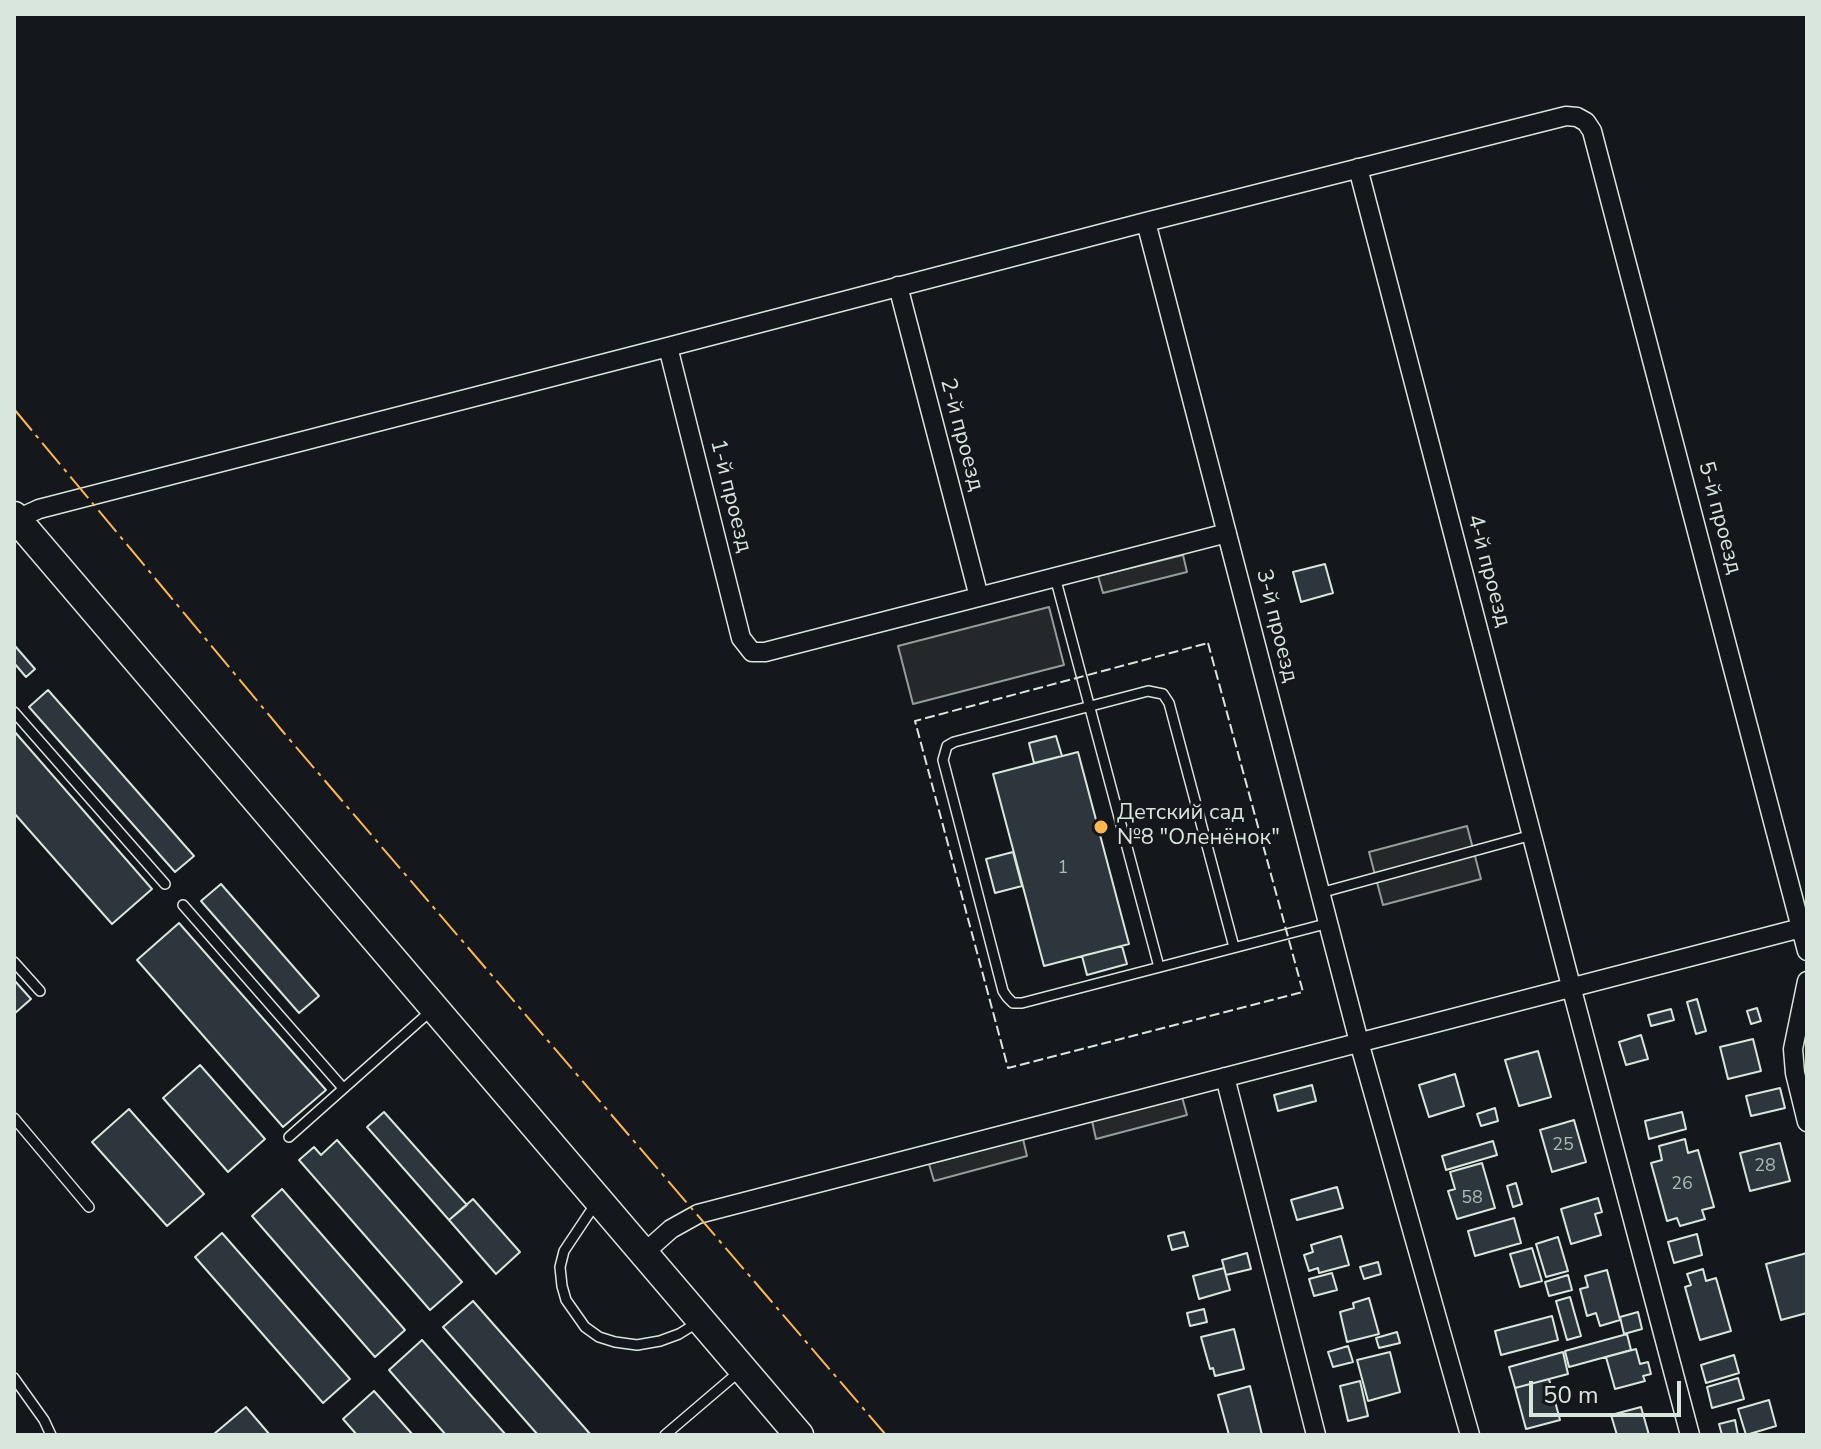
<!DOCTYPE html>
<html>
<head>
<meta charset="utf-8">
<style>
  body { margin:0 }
  #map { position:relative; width:1821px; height:1449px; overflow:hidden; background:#14181c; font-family:"Nunito Sans",sans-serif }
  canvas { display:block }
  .frame { position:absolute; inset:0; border:16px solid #d8e6dc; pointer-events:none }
  .scale { position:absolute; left:1529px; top:1381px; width:152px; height:36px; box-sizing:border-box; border:4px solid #d8e6dc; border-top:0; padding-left:10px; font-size:24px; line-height:28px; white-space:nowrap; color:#d8e6dc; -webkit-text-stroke:6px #14181c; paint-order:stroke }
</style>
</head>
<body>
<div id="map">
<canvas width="1821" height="1449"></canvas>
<div class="frame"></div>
<div class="scale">50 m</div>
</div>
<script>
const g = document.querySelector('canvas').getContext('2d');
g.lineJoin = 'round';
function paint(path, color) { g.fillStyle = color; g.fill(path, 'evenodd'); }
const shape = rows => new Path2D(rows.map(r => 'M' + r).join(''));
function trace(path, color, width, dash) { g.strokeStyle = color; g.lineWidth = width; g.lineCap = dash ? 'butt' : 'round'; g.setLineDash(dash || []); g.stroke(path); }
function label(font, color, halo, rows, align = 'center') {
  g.font = font + ' "Nunito Sans",sans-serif'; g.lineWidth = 6; g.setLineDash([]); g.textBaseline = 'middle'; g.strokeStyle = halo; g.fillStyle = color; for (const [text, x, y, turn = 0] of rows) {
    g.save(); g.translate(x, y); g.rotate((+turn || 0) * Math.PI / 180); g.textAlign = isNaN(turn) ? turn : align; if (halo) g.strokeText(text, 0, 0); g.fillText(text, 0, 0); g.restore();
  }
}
const parking = shape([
  [1183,555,1187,572,1103,593,1098,576,1183,555],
  [1049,607,1064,665,913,704,898,646,1049,607],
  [1467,826,1481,879,1383,905,1369,852,1467,826],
  [1182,1097,1187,1115,1096,1139,1092,1121,1182,1097],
  [1023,1139,1027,1156,934,1181,929,1164,1023,1139]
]);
paint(parking, '#24282b');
trace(parking, '#939e99', 2);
const building = shape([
  [1325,564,1333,593,1301,602,1293,572,1325,564],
  [15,646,35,669,26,677,14,663,15,646],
  [48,690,194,856,175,872,29,707,48,690],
  [14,731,152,889,112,924,14,813,14,731],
  [1056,736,1062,756,1034,763,1029,743,1056,736],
  [1078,752,1129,944,1044,966,993,774,1078,752],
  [1013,852,1022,886,995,893,986,859,1013,852],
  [221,884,319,996,299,1013,201,901,221,884],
  [179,923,326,1090,283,1127,137,960,179,923],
  [1122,946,1127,964,1087,975,1082,956,1122,946],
  [14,980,31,999,14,1014,14,980],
  [1697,999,1706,1031,1696,1034,1687,1002,1697,999],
  [1757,1008,1761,1021,1751,1024,1747,1011,1757,1008],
  [1671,1009,1674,1020,1651,1026,1648,1015,1671,1009],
  [1641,1035,1648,1059,1626,1065,1619,1042,1641,1035],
  [1753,1039,1761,1071,1728,1079,1720,1047,1753,1039],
  [1538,1051,1551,1097,1519,1106,1505,1060,1538,1051],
  [200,1065,265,1139,228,1172,163,1098,200,1065],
  [1455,1074,1464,1106,1429,1117,1419,1085,1455,1074],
  [1312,1085,1316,1101,1278,1111,1274,1095,1312,1085],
  [1780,1088,1785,1108,1751,1116,1746,1096,1780,1088],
  [1495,1108,1498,1121,1481,1126,1477,1114,1495,1108],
  [129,1109,204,1194,167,1226,92,1142,129,1109],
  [384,1112,467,1205,449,1220,367,1127,384,1112],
  [1682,1112,1686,1129,1649,1139,1645,1121,1682,1112],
  [1574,1120,1586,1162,1552,1172,1540,1130,1574,1120],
  [1685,1139,1688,1153,1698,1150,1714,1207,1702,1210,1705,1219,1680,1226,1677,1218,1667,1221,1651,1163,1662,1160,1659,1146,1685,1139],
  [337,1140,462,1282,430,1310,299,1160,314,1147,321,1155,337,1140],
  [1493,1141,1497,1155,1446,1170,1442,1156,1493,1141],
  [1780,1143,1790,1181,1750,1191,1740,1153,1780,1143],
  [1482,1163,1495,1208,1457,1219,1448,1191,1455,1189,1450,1172,1482,1163],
  [1516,1183,1522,1204,1513,1207,1507,1186,1516,1183],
  [1337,1187,1343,1208,1297,1220,1291,1200,1337,1187],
  [282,1189,405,1330,375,1357,252,1216,282,1189],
  [1598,1198,1602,1212,1595,1214,1601,1235,1571,1244,1561,1209,1598,1198],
  [473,1199,520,1252,496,1274,449,1220,473,1199],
  [1514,1218,1521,1243,1475,1256,1468,1231,1514,1218],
  [1184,1232,1188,1246,1172,1250,1168,1236,1184,1232],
  [222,1233,350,1379,323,1403,195,1257,222,1233],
  [1697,1234,1702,1255,1674,1263,1668,1242,1697,1234],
  [1341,1236,1349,1265,1319,1273,1318,1268,1309,1271,1304,1255,1313,1252,1311,1245,1341,1236],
  [1558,1237,1568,1271,1546,1277,1536,1244,1558,1237],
  [1532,1248,1542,1281,1520,1287,1510,1254,1532,1248],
  [1247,1253,1251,1269,1226,1275,1222,1260,1247,1253],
  [1807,1253,1807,1313,1781,1320,1766,1264,1807,1253],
  [1378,1262,1381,1274,1364,1279,1360,1267,1378,1262],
  [1224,1268,1230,1290,1199,1299,1193,1276,1224,1268],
  [1703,1269,1706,1281,1716,1278,1731,1331,1700,1340,1685,1287,1691,1285,1687,1274,1703,1269],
  [1607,1270,1620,1320,1600,1326,1596,1313,1587,1316,1580,1289,1588,1287,1585,1276,1607,1270],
  [1332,1273,1337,1290,1314,1296,1309,1279,1332,1273],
  [1568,1275,1572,1290,1549,1296,1545,1282,1568,1275],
  [1570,1297,1581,1336,1567,1340,1556,1301,1570,1297],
  [1369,1298,1379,1334,1347,1342,1340,1312,1354,1308,1353,1303,1369,1298],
  [473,1301,591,1435,538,1435,443,1327,473,1301],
  [1204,1309,1207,1322,1190,1326,1187,1313,1204,1309],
  [1638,1312,1642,1329,1624,1334,1620,1317,1638,1312],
  [1552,1316,1558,1340,1501,1355,1495,1331,1552,1316],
  [1234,1329,1244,1369,1215,1376,1213,1368,1210,1369,1201,1337,1234,1329],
  [1397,1332,1400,1343,1379,1348,1376,1338,1397,1332],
  [1627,1334,1631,1350,1569,1367,1565,1351,1627,1334],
  [422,1340,506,1435,446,1435,389,1370,422,1340],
  [1348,1346,1353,1362,1333,1367,1328,1352,1348,1346],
  [1636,1349,1640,1364,1648,1362,1651,1374,1643,1376,1645,1381,1615,1389,1606,1357,1636,1349],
  [1390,1352,1400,1392,1368,1401,1357,1360,1390,1352],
  [1563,1352,1568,1374,1515,1388,1509,1367,1563,1352],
  [1734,1355,1739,1373,1706,1383,1701,1365,1734,1355],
  [1738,1378,1744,1399,1712,1408,1707,1387,1738,1378],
  [1549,1379,1560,1420,1526,1429,1515,1388,1549,1379],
  [1360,1381,1368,1416,1348,1421,1340,1386,1360,1381],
  [1250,1386,1262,1435,1229,1435,1218,1395,1250,1386],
  [374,1391,413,1435,357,1435,343,1419,374,1391],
  [1769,1400,1776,1426,1746,1435,1738,1409,1769,1400],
  [246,1407,270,1435,214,1435,214,1434,246,1407],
  [1641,1407,1649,1435,1617,1435,1611,1415,1641,1407],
  [1735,1420,1738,1435,1722,1435,1719,1424,1735,1420]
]);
paint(building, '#2c363c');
trace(building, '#d8e6dc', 2);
const lane = shape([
  [1055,577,1159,967],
  [14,712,165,884],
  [1320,893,1532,835],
  [183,905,343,1088],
  [1234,947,1169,703,1163,694,1148,691,954,742,947,746,943,760,1003,991,1007,997,1013,1003,1022,1003,1329,923],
  [14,962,40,991],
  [14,1118,89,1207],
  [289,1137,433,1009],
  [596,1203,564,1251,560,1267,562,1286,566,1300,585,1327,599,1337,615,1342,637,1345,660,1341,679,1334,700,1321],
  [14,1378,44,1420,51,1435],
  [665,1435,740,1371]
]);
const street = shape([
  [1358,168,1571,986,1690,1435],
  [1146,222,1359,1042,1470,1435],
  [898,286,979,597],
  [668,347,741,638,752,652,765,652,1227,533],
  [17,519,39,509,668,347,1146,222,1566,116,1577,117,1586,122,1592,131,1807,951],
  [1807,981,1793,1049,1795,1073,1807,1122],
  [1225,1077,1316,1435],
  [644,1253,671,1229,698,1214,1801,928]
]);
const primary = shape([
  [14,516,799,1435]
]);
trace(lane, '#d8e6dc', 12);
trace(street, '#d8e6dc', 21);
trace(primary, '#d8e6dc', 31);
trace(lane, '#14181c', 9);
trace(street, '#14181c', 18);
trace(primary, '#14181c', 28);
trace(shape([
  [1208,643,1303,992,1008,1068,915,721,1208,643]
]), '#d8e6dc', 2, [10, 4]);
trace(shape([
  [14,409,284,733,886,1435]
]), '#ffb74d', 2, [28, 6, 4, 6]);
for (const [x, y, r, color] of [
  [1101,827,8,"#ffb74d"]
]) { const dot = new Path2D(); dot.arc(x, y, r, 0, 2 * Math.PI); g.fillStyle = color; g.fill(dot); trace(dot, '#14181c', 3); }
label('18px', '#adbab4', null, [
  ["1",1063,869],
  ["25",1563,1146],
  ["28",1765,1167],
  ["26",1682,1185],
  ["58",1472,1199]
]);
label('22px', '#d8e6dc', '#14181c', [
  ["2-й проезд",961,435,75],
  ["1-й проезд",730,496,76],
  ["5-й проезд",1719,518,75],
  ["4-й проезд",1488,571,75],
  ["3-й проезд",1276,626,76]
]);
label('22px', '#d8e6dc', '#14181c', [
  ["Детский сад",1117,814],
  ["№8 \"Оленёнок\"",1117,839]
], 'left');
</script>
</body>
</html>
